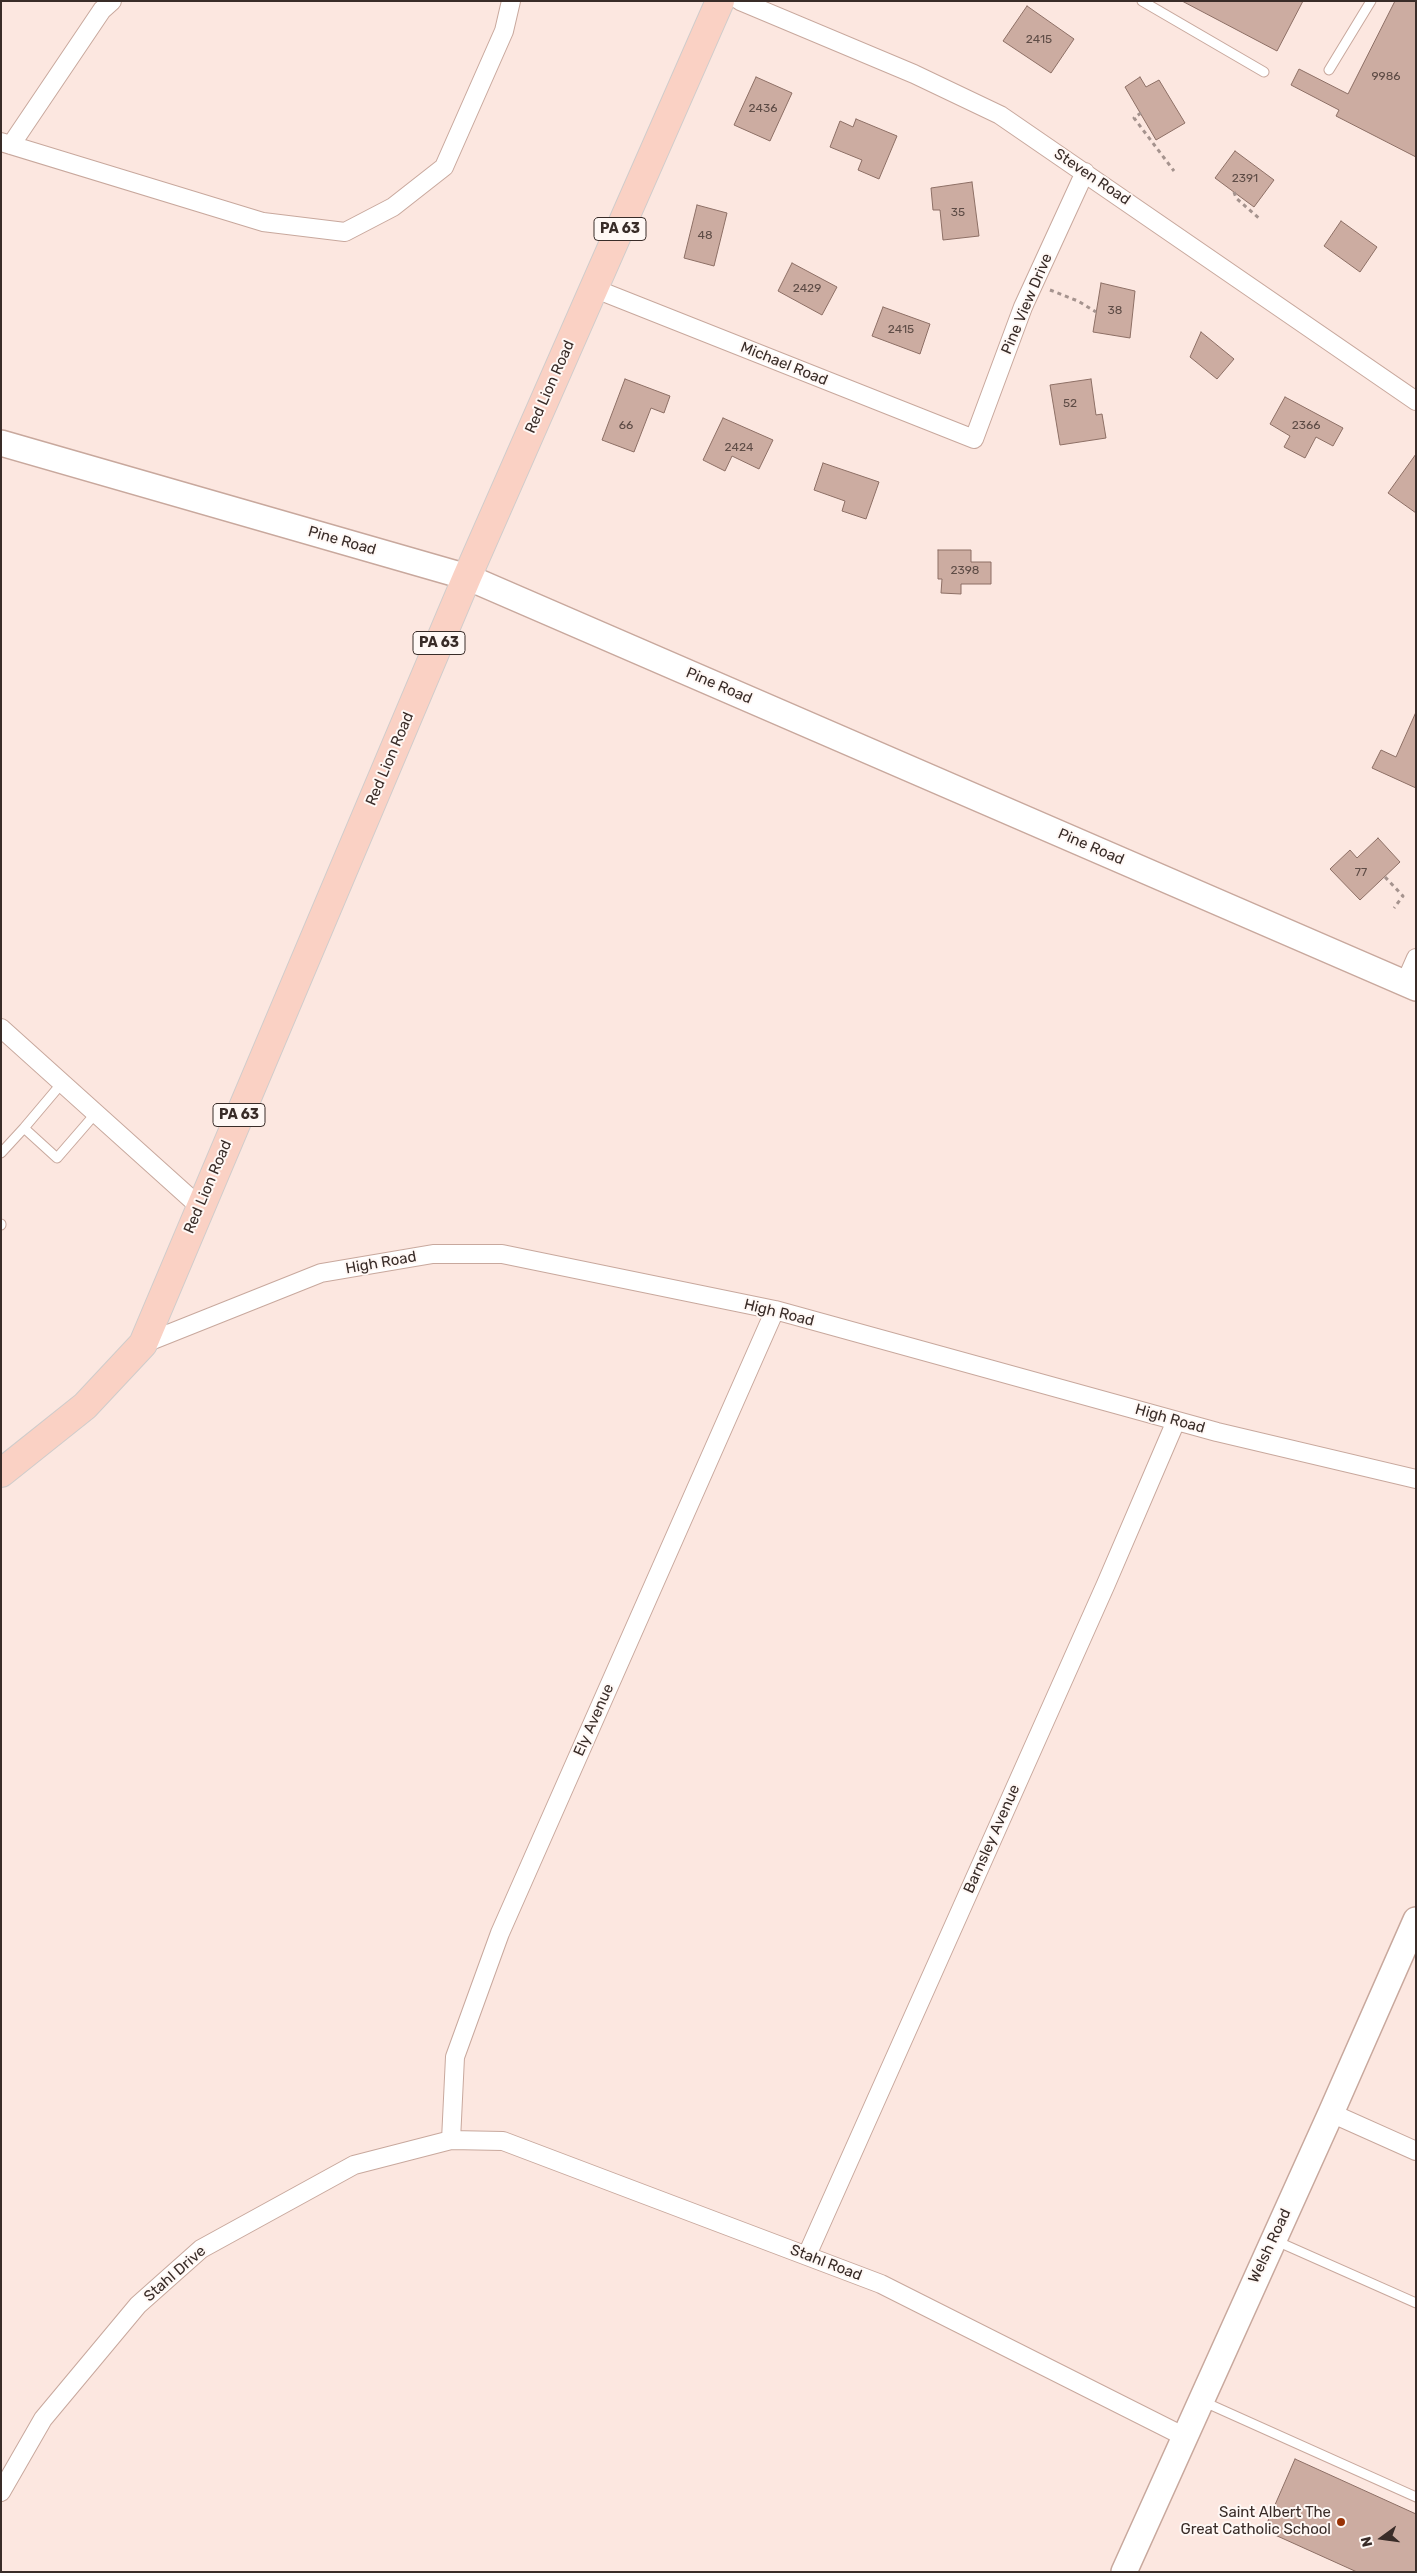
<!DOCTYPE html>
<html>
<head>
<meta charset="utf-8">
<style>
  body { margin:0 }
  #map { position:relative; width:1417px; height:2573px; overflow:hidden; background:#fce7e0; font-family:Rubik,sans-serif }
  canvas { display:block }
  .frame { position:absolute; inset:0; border:2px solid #392c28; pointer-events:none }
  .north { position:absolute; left:1357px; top:2513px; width:50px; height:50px; -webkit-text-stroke:4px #fff8f5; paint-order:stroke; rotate:256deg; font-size:14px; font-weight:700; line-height:20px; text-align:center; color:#392c28 }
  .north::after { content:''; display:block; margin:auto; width:18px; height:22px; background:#392c28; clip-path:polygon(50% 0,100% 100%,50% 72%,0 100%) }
</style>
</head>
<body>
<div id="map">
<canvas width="1417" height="2573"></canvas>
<div class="frame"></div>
<div class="north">N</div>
</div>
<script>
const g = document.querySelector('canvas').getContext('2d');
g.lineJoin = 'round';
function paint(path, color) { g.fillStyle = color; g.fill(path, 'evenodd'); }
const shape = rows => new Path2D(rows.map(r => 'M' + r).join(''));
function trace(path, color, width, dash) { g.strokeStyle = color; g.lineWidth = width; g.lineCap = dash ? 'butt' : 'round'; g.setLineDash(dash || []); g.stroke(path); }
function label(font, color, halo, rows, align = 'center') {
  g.font = font + ' Rubik,sans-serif'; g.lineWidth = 4; g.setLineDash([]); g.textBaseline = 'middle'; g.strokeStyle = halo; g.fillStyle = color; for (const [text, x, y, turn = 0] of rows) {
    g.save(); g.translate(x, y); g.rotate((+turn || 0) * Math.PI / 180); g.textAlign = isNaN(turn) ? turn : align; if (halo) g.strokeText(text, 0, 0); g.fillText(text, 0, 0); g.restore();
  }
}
const building = shape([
  [1182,1,1303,1,1277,51,1182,1],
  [1395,1,1416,1,1416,157,1336,116,1339,110,1291,85,1299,69,1348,94,1395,1],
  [1027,6,1074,39,1051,73,1003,41,1027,6],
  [756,77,792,93,770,141,734,125,756,77],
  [1140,77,1146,87,1159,80,1185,123,1156,140,1125,87,1140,77],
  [856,119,897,136,879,179,858,170,862,160,830,147,840,121,853,127,856,119],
  [1235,151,1274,180,1254,207,1215,178,1235,151],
  [972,182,979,236,943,240,940,210,933,210,931,188,972,182],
  [697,205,727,213,714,266,684,258,697,205],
  [1341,221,1377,247,1360,272,1324,246,1341,221],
  [792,263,837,287,822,315,778,291,792,263],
  [1101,283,1135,291,1130,338,1093,332,1101,283],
  [883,307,930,324,920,354,872,336,883,307],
  [1201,332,1234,359,1217,379,1190,357,1201,332],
  [625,379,670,396,664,413,651,408,634,452,602,440,625,379],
  [1091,379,1096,415,1102,414,1106,438,1060,445,1050,385,1091,379],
  [1285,397,1343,428,1333,446,1316,437,1305,458,1284,447,1290,436,1270,424,1285,397],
  [723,418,773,440,759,469,732,456,725,471,703,460,723,418],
  [1416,454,1416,513,1388,493,1416,454],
  [823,463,879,482,866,519,842,511,845,501,814,490,823,463],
  [938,550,971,550,971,562,991,562,991,584,961,584,961,594,941,593,942,579,938,579,938,550],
  [1416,712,1416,788,1372,768,1381,750,1396,757,1416,712],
  [1378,838,1400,862,1360,900,1330,869,1350,850,1357,858,1378,838],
  [1295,2459,1416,2514,1416,2572,1357,2572,1264,2530,1295,2459]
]);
paint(building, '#ccaca1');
trace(building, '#8d6f65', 1);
const lane = shape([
  [1142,1,1264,72],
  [1329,70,1371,1],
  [62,1083,24,1128,57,1158,96,1113],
  [1,1153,24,1128],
  [1,1224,1,1225],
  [1274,2240,1416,2303],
  [1202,2401,1416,2497]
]);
const street = shape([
  [740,1,914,74,1000,115,1416,401],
  [1,142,263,222,345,232,393,207,444,167,504,31,511,1],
  [11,145,102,10,112,1],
  [593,288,974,439,1023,307,1085,172],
  [1405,983,1416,958],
  [1,1028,200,1207],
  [143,1344,321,1273,433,1254,502,1254,775,1310,1217,1432,1416,1479],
  [1331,2113,1416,2151],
  [451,2140,455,2057,500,1933,775,1310],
  [807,2255,1106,1584,1176,1421],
  [1,2492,43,2419,138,2305,201,2249,354,2165,451,2140,503,2141,881,2284,1183,2436]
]);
const secondary = shape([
  [1,443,467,577,1416,988],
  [1124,2572,1331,2113,1416,1920]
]);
const primary = shape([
  [1,1473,85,1406,143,1344,467,577,720,1]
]);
trace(lane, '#c8a89d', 11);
trace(street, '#c8a89d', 20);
trace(secondary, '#c8a89d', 28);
trace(primary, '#cfcccb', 30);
trace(shape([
  [1141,113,1134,118,1174,171],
  [1234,192,1236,198,1261,220],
  [1050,290,1078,301,1096,312],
  [1385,877,1403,896,1394,908]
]), '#a5938e', 3, [4, 4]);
trace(lane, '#fff', 9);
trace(street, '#fff', 18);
trace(secondary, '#fff', 25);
trace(primary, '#fad1c4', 28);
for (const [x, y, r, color] of [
  [1341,2522,5,"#983205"]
]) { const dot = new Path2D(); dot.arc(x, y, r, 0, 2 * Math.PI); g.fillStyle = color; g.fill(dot); trace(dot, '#fff8f5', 2); }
label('12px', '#5e4c46', null, [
  ["2415",1039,40],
  ["9986",1386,77],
  ["2436",763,109],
  ["2391",1245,179],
  ["35",958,213],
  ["48",705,236],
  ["2429",807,289],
  ["38",1115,311],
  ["2415",901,330],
  ["52",1070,404],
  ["66",626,426],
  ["2366",1306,426],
  ["2424",739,448],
  ["2398",965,571],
  ["77",1361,873]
]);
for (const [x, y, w] of [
  [620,229,52],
  [439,643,52],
  [239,1115,52]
]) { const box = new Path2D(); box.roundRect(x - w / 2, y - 11.5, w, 23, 4); g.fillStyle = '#fff8f5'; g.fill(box); trace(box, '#392c28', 1); }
label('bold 14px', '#392c28', null, [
  ["PA 63",620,229],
  ["PA 63",439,643],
  ["PA 63",239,1115]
]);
label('15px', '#392c28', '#fff8f5', [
  ["Steven Road",1092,177,34],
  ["Pine View Drive",1027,304,-67],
  ["Michael Road",784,364,22],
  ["Red Lion Road",550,387,-66],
  ["Pine Road",342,541,16],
  ["Pine Road",719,686,23],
  ["Red Lion Road",390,759,-67],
  ["Pine Road",1091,847,23],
  ["Red Lion Road",208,1187,-67],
  ["High Road",381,1263,-10],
  ["High Road",779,1313,14],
  ["High Road",1170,1419,16],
  ["Ely Avenue",594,1720,-66],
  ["Barnsley Avenue",992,1839,-66],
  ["Welsh Road",1270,2246,-65],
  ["Stahl Road",826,2263,21],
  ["Stahl Drive",175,2274,-41]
]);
label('15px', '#392c28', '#fff8f5', [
  ["Saint Albert The",1331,2513],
  ["Great Catholic School",1331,2530]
], 'right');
</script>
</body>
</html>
